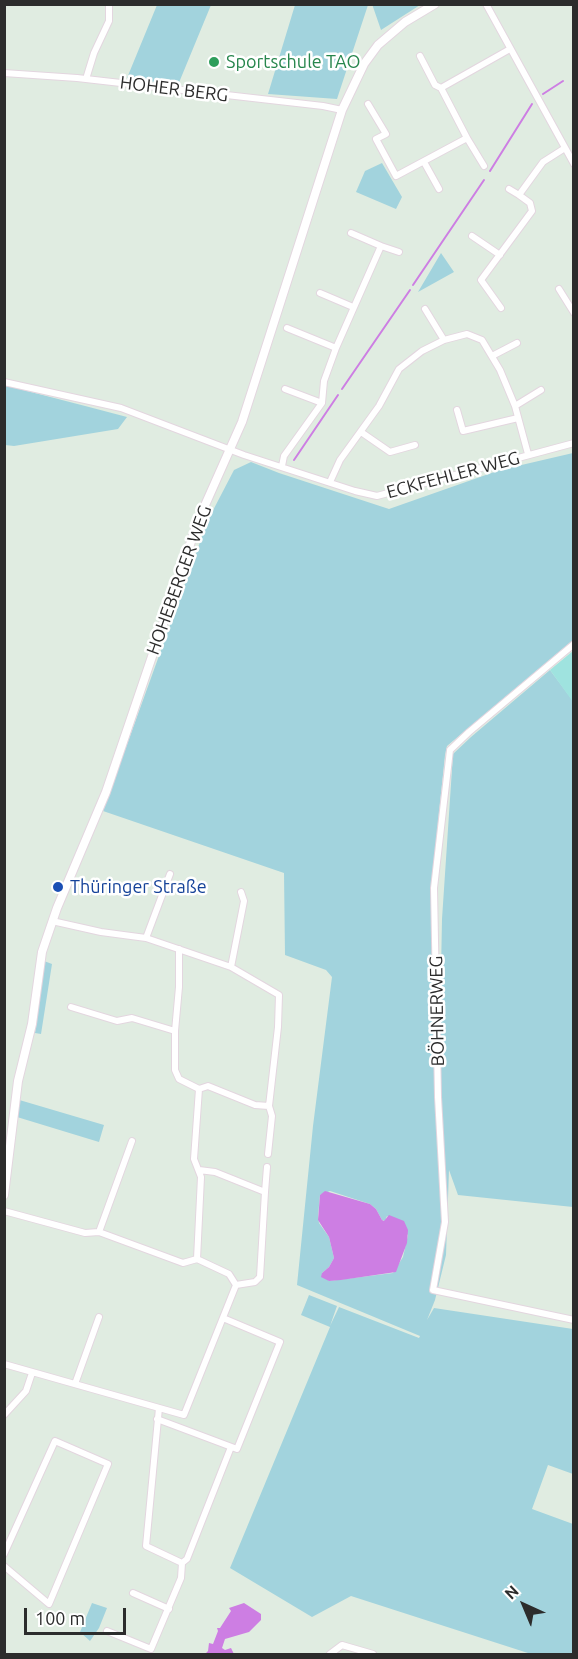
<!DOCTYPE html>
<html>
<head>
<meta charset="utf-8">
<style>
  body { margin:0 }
  #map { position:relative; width:578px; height:1659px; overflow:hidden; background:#e0ece1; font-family:Ubuntu,sans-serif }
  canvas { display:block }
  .frame { position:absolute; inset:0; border:6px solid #2c2c2c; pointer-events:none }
  .north { position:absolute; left:494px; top:1575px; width:60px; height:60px; -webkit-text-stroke:4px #fff; paint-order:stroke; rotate:316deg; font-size:16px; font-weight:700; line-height:24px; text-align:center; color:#2c2c2c }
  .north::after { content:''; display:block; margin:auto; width:21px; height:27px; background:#2c2c2c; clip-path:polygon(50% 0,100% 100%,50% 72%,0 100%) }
  .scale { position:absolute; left:24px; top:1608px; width:102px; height:27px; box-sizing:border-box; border:3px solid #2c2c2c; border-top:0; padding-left:8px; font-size:18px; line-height:21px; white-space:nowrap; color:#2c2c2c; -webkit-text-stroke:4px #fff; paint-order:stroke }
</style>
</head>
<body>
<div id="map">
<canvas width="578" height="1659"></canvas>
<div class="frame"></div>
<div class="north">N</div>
<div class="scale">100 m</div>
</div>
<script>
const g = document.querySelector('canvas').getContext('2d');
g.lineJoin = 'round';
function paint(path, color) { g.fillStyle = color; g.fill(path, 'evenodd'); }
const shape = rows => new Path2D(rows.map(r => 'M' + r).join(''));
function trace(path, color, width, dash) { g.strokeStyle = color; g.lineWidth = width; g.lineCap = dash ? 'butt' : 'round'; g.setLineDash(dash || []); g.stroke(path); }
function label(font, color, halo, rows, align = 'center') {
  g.font = font + ' Ubuntu,sans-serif'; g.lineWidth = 5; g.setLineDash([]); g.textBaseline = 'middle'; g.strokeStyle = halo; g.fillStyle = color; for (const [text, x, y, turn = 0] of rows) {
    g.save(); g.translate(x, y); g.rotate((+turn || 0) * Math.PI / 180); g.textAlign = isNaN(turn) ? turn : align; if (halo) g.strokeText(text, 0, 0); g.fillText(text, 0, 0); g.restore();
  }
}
paint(shape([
  [372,4,420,4,420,5,381,30],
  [157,5,211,5,178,85,127,78],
  [295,5,368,5,337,99,268,94],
  [382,163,402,197,396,209,356,192,365,171],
  [441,253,454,272,418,292],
  [4,385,89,407,127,417,118,429,14,446,5,445],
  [573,453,573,640,447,746,445,755,431,890,434,995,441,972,442,919,453,754,471,737,550,670,574,702,573,1207,458,1195,449,1170,446,1255,435,1300,427,1320,434,1308,573,1329,573,1474,548,1465,532,1509,573,1524,573,1654,531,1654,351,1596,312,1617,230,1568,330,1327,301,1315,309,1295,337,1306,330,1326,339,1307,419,1338,420,1336,297,1285,313,1126,332,977,326,970,285,955,284,873,103,811,208,520,234,470,251,462,279,473,389,509,500,470],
  [330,1191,370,1204,376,1209,382,1220,385,1221,387,1216,408,1235,403,1257,393,1273,329,1281,322,1273,329,1267,334,1258,329,1237,319,1223,318,1216,320,1195],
  [44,961,52,964,41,1034,35,1033],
  [16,1099,104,1125,99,1142,17,1117],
  [92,1603,107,1608,99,1628,90,1641,80,1632]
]), '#a2d3dd');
paint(shape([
  [573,651,573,702,550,670]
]), '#9fe3df');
paint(shape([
  [325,1191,370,1204,376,1209,382,1220,384,1221,389,1215,404,1221,408,1230,407,1243,396,1272,341,1280,329,1281,321,1277,322,1273,329,1267,334,1258,329,1237,318,1220,320,1195],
  [244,1603,261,1614,261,1620,249,1632,225,1639,222,1648,225,1650,231,1648,234,1654,205,1654,208,1651,209,1643,213,1644,218,1631,217,1628,220,1628,231,1611,229,1608]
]), '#cd7ee3');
trace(shape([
  [543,94,563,81],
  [490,171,532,104],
  [413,285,484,180],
  [342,389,410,290],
  [294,460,338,395]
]), '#cd7ee3', 2);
const street = shape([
  [486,4,574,164],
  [420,56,435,85,441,88],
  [4,73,77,78,323,106,342,110],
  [86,79,94,53,109,21,109,4],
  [368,104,386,134,376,139,396,176,467,138,441,88,510,49],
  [467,138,484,166],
  [424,162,439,189],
  [509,189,519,195],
  [351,233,381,246],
  [472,236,500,255],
  [559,289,574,313],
  [320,293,353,307],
  [501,308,481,280,532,211,530,203,519,195,543,162,565,148],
  [425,309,444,340],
  [287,328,336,348],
  [492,356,517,343],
  [4,382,121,408,244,455,355,491,377,496,574,443],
  [285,389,322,403],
  [515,406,541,390],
  [457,410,463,431,518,418],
  [361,432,390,452,415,445],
  [282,466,284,456,322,403,324,381,336,348,381,246,399,252],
  [330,482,340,460,379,406,399,369,422,351,444,340,467,334,482,340,500,370,515,406,528,454],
  [574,644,469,732,450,750,434,888,438,1097,445,1222,433,1290,574,1320],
  [52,921,101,932,146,938,231,967,279,995,278,1027,269,1106,272,1116,268,1154],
  [146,938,170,874],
  [231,967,244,901,241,892],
  [71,1007,117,1021,132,1018,175,1031,179,987,179,949],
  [175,1031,175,1070,179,1079,199,1089,194,1159,201,1177,197,1259],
  [199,1089,208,1086,255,1105,269,1106],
  [265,1192,267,1167],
  [4,1211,85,1233,99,1232,183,1263,197,1259,229,1274,236,1285,255,1282,260,1277,265,1192,215,1172,199,1170],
  [99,1232,132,1141],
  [4,1364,184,1415,236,1285],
  [75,1384,99,1317],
  [159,1408,146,1546,182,1563,187,1559,231,1447],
  [4,1415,26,1391,32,1373],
  [157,1419,237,1449,280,1342,223,1318],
  [4,1554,55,1441,108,1464,49,1604,4,1566],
  [133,1593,169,1609],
  [107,1631,151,1649,181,1578,182,1563],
  [330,1654,342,1645,373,1654]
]);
const secondary = shape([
  [4,1195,18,1081,32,1024,42,952,57,908,106,792,198,521,242,422,342,110,364,64,378,45,405,22,435,4]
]);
trace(street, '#e3d6df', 8);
trace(secondary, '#e3d6df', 10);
trace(street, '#fff', 6);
trace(secondary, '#fff', 8);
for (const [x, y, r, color] of [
  [214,62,6,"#2e9e5b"],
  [58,887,6,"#1a4fb4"]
]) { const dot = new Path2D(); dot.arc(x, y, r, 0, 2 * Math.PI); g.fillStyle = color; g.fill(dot); trace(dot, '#fff', 2); }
label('18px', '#27864d', '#fff', [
  ["Sportschule TAO",226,62]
], 'left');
label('18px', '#2c2c2c', '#fff', [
  ["HOHER BERG",174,89,7],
  ["ECKFEHLER WEG",453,475,-15],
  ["HOHEBERGER WEG",179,580,-70],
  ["BÖHNERWEG",437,1011,-91]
]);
label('18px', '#164399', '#fff', [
  ["Thüringer Straße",70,887]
], 'left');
</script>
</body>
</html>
